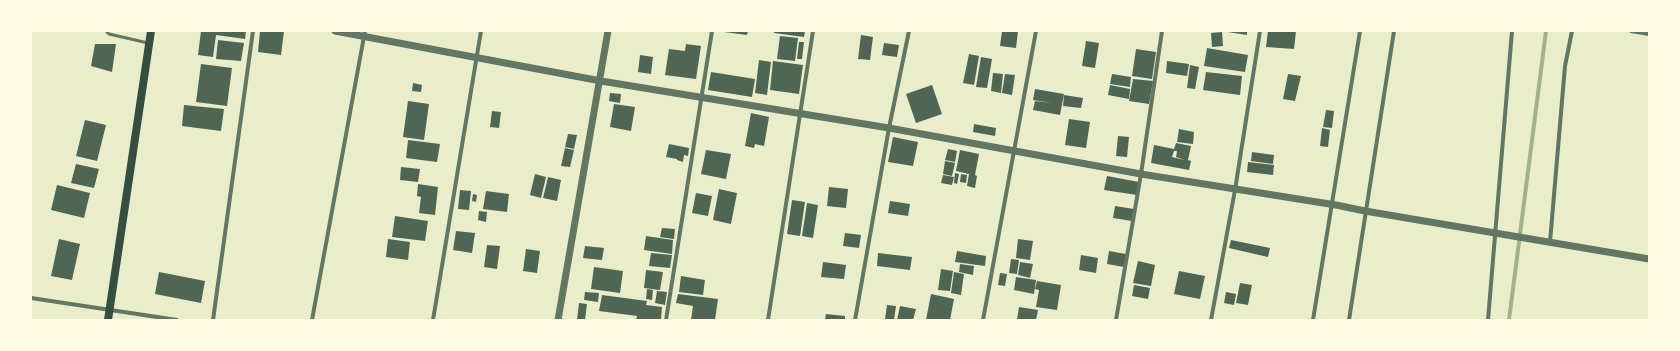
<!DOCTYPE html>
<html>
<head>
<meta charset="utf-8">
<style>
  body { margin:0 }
  #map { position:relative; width:1680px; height:351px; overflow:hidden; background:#e9edc9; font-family:Montserrat,sans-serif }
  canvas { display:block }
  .frame { position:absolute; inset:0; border:32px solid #fefae0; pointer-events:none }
</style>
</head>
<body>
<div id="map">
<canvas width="1680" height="351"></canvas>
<div class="frame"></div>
</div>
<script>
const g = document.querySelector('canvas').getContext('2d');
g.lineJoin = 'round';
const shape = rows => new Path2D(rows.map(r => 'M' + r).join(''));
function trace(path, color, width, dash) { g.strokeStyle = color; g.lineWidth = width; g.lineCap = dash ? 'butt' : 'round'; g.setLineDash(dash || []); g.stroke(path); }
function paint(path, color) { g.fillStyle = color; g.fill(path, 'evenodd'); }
trace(shape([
  [1509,320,1546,31]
]), '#a3b18a', 4);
paint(shape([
  [201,31,246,31,245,39,216,35,213,57,198,55],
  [260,31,284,31,281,55,258,52],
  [724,31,748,31,747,35,724,32],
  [774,31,805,31,804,37,774,33],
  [1002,31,1018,31,1016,48,1000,46],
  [1221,31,1247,31,1247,35],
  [1268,31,1296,31,1294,49,1266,47],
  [1222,32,1223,46,1212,47,1211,33],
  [861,35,873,37,870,60,858,59],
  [780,36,798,38,795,61,777,59],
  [218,40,244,43,241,61,216,59],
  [1086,41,1099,43,1095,68,1082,66],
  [799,42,804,42,802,59,797,59],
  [884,43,899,45,897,57,882,55],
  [95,44,116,44,112,72,91,66],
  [686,44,701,46,696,79,665,75,669,49,685,51],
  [1207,48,1248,55,1245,72,1204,66],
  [1136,49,1156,52,1152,79,1132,76],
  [969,54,979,56,974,85,963,83],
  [640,55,653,57,651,74,638,72],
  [981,57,992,59,987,88,976,87],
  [759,60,771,62,767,95,755,93],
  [773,61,803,65,799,94,770,90],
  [1167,61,1189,64,1187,76,1166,73],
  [201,64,232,68,227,106,196,102],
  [1190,65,1199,67,1195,89,1187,88],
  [711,72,755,79,752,97,708,90],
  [1206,72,1242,76,1240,95,1203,90],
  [993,73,1003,74,1001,93,991,91],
  [1005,74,1015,75,1012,95,1002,93],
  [1112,74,1131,77,1130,87,1110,84],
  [1288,74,1301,76,1295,101,1283,99],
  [1133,79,1153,81,1149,104,1129,101],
  [413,83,422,85,421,92,412,91],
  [932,85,942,114,916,123,906,94],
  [1110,85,1130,89,1129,99,1108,95],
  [1035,89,1064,94,1060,115,1033,110,1035,101,1052,103,1033,100],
  [610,93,621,94,620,103,609,101],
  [1064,95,1083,98,1081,108,1063,106],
  [408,101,429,104,424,140,403,137],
  [614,104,635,107,631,131,610,127],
  [184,105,224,109,221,131,182,126],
  [1326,110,1334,111,1332,128,1323,127],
  [492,111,501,112,499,128,490,127],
  [751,113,769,117,764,146,755,144,754,148,745,146],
  [1069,119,1090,122,1086,148,1065,145],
  [85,120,106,125,97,161,76,156],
  [974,124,996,128,995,136,973,132],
  [1322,128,1330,130,1328,147,1320,146],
  [1179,129,1194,132,1193,144,1177,142],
  [568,134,577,135,574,149,565,147],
  [1118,136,1129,137,1127,157,1116,156],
  [893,137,918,142,913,166,888,162],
  [408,140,440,144,437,162,406,158],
  [1176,143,1191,146,1188,160,1191,161,1189,170,1151,163,1154,145,1174,149],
  [1174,151,1177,151,1176,157,1185,160,1172,157],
  [669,144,689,148,688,156,684,155,683,162,677,160,677,159,666,157],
  [565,148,574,150,570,167,561,166],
  [948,149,957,151,955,162,945,160],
  [706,150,731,154,726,179,701,174],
  [960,150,979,154,975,175,977,176,975,188,967,186,969,174,956,171],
  [1252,152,1274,155,1273,164,1251,161],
  [945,161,955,163,952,176,943,174],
  [1248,162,1274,165,1273,175,1247,172],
  [76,164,99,169,94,188,71,183],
  [401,167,420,169,418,182,400,180],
  [955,173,959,174,957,184,954,183],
  [535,174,546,177,541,198,530,195],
  [961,174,967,175,966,183,960,182],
  [943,175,954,177,952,185,941,183],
  [1107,176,1139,182,1137,195,1104,190],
  [548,177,561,180,557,201,543,198],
  [418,184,438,187,435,215,419,213,421,197,417,196],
  [57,185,90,193,84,218,51,210],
  [829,187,848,189,846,208,827,206],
  [719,189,737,193,731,224,713,220],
  [460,190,471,191,469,210,458,209],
  [486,191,509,194,507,212,483,209],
  [696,193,712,196,708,216,692,213],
  [473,194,477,195,476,202,472,201],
  [792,200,805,202,800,236,787,234],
  [890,201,910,204,908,216,888,213],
  [807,203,818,205,813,238,802,236],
  [1115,206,1134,209,1132,221,1113,218],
  [479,211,487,212,486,222,478,220],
  [395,216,428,221,425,241,392,237],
  [662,228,675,229,674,239,660,237],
  [456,231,475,233,472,253,453,250],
  [845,233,861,235,859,248,843,246],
  [646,236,673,240,672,254,644,250],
  [59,239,80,244,72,280,51,276],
  [388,239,410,242,408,260,386,257],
  [1018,239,1033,241,1030,260,1016,258],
  [1231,240,1270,248,1268,257,1229,248],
  [487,245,500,246,497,269,484,267],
  [585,246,604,248,602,260,583,258],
  [526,249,540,251,537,273,523,271],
  [957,251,986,256,985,266,955,262],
  [1109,251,1126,254,1124,267,1107,264],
  [651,253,672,255,670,268,649,266],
  [878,253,912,257,910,270,877,266],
  [1081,255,1098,258,1096,273,1079,270],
  [1011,259,1019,260,1017,274,1009,273],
  [1138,261,1155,265,1151,286,1133,283],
  [823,262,846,265,844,279,821,277],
  [1020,262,1033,264,1030,278,1018,275],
  [960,264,974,266,973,275,959,272],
  [594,267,623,271,620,293,591,289],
  [941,269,953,271,950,291,938,290],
  [646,270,663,272,660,290,644,288],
  [1179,271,1205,276,1200,299,1174,294],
  [159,272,205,281,201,303,155,294],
  [954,272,964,274,961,295,951,293],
  [1000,273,1007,274,1005,286,998,285],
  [681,276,705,280,703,295,679,292],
  [1016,277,1036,280,1034,294,1014,290],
  [1037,281,1061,285,1057,310,1036,307,1039,290,1035,289],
  [1240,283,1252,285,1248,305,1236,303],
  [1134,285,1150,288,1148,299,1132,296],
  [647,289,653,290,652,300,646,299],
  [657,291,667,292,665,305,655,303],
  [585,292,599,293,598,302,584,300],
  [1226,292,1236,294,1234,305,1224,303],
  [678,294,718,299,715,320,691,320,693,306,676,303],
  [931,294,954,299,950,320,926,320],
  [602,295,647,301,646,305,662,307,661,320,636,320,637,316,599,311],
  [579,303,587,304,585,320,577,320],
  [887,305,896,306,894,320,885,319],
  [900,306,916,309,913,320,897,320],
  [1019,307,1038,310,1036,320,1017,320],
  [826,314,845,316,845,320,825,320]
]), '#4f6655');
trace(shape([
  [106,31,109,34,148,43]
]), '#617663', 3);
trace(shape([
  [1631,31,1649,34],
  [1550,242,1565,66,1572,31],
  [31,298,177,320],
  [213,320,253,31],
  [312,320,365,31],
  [433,320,481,31],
  [666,320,712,31],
  [768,320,813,31],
  [855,320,889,128,909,31],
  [983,320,1036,31],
  [1116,320,1141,174,1162,31],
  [1211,320,1235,190,1260,31],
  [1313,320,1360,31],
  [1349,320,1394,31],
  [1488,320,1512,31]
]), '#617663', 4);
trace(shape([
  [335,31,601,81,889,128,1141,174,1336,205,1365,211,1649,259],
  [558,320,608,31]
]), '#617663', 7);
trace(shape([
  [108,320,151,31]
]), '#344e41', 8);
</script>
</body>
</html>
